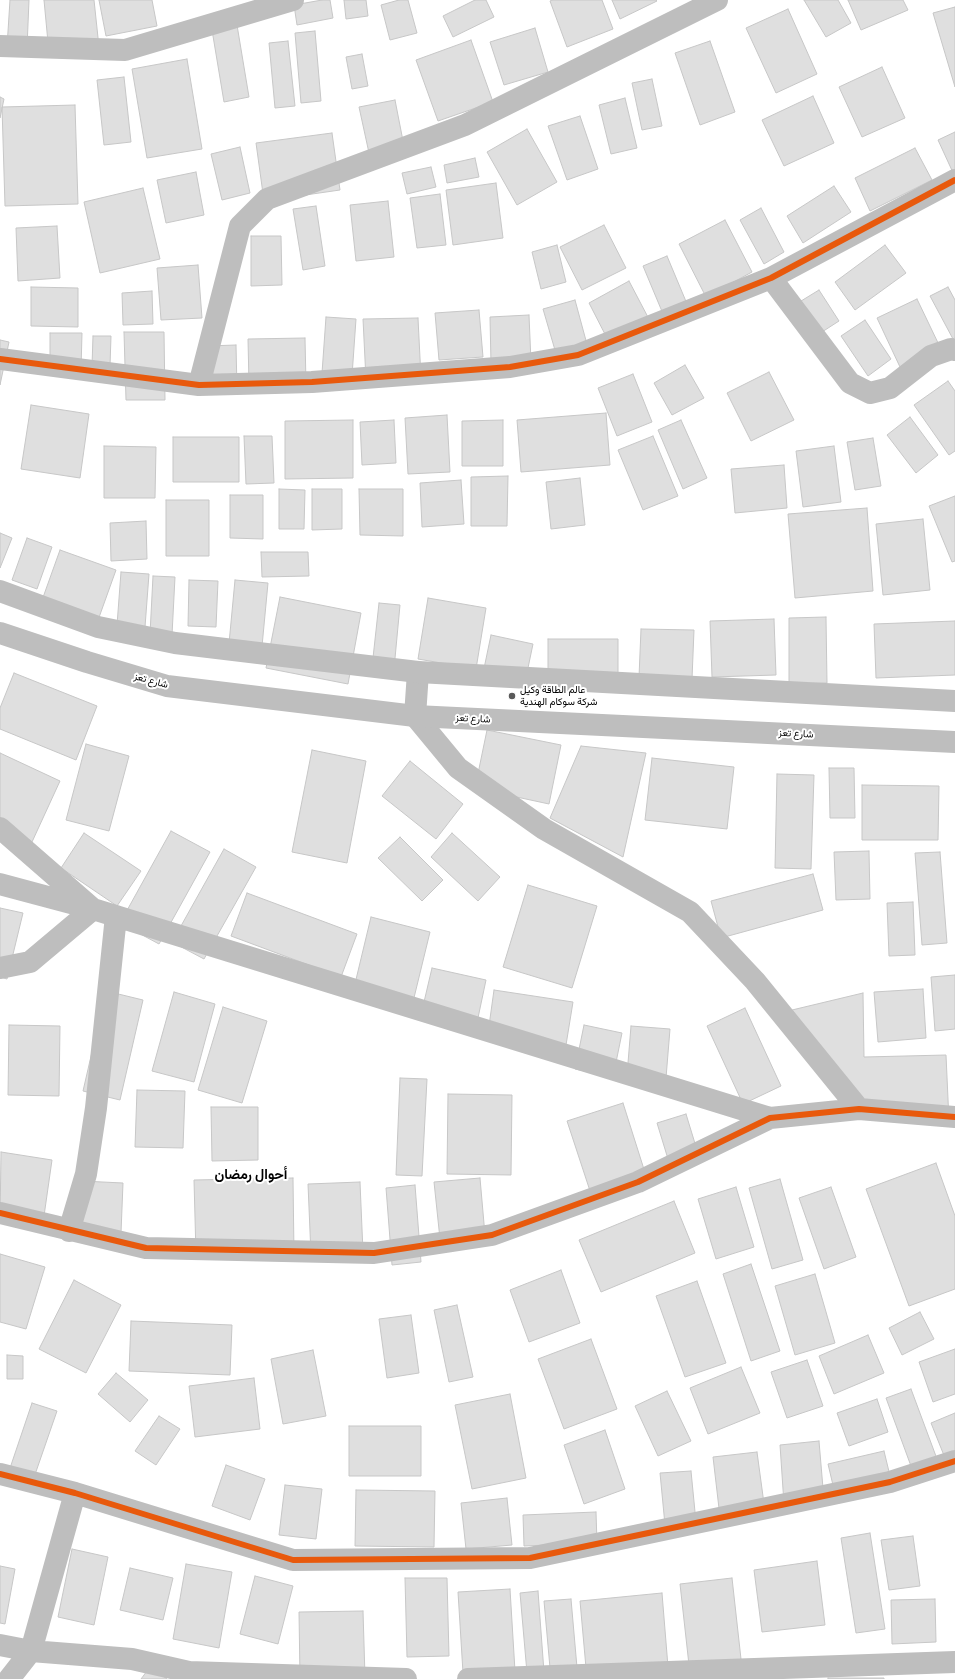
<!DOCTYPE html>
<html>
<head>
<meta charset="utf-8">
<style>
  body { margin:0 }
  canvas { display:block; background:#fff }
</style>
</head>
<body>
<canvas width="955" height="1679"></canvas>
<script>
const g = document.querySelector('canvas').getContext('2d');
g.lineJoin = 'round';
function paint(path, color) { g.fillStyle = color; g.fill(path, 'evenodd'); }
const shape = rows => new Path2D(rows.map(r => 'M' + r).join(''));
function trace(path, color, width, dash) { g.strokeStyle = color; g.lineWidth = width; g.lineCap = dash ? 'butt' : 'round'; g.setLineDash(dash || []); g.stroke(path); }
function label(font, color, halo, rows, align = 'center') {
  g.font = font + ' "Archivo Narrow",Vazirmatn,sans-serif'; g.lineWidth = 4; g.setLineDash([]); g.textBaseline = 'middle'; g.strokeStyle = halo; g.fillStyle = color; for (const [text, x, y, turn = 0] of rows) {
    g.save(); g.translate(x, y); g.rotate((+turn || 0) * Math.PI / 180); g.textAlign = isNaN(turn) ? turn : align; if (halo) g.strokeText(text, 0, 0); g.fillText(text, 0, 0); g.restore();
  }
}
const building = shape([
  [10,0,29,0,27,48,7,47,10,0],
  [44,0,94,0,99,47,49,53,44,0],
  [99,0,152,0,157,26,106,36,99,0],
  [322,0,330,0,333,18,297,25,294,5,322,0],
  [344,0,366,0,368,16,346,19,344,0],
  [399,0,408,0,417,33,390,40,381,5,399,0],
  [475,0,486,0,494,17,453,37,443,16,475,0],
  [552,0,602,0,613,29,567,47,550,1,552,0],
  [612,0,656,0,657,1,620,19,612,0],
  [804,0,838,0,851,23,826,37,804,0],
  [848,0,903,0,908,10,861,30,848,0],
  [955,7,955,87,933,13,955,7],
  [788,9,817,74,776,93,746,28,788,9],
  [236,19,249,97,224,102,211,24,236,19],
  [535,28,548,72,504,85,490,42,535,28],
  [315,31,321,101,301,103,295,33,315,31],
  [471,40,493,102,438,121,416,60,471,40],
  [288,41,295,106,275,108,269,43,288,41],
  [710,41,735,112,700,125,675,53,710,41],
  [362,54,368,86,352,89,346,57,362,54],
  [187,59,202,149,147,158,132,69,187,59],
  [882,67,905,118,862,137,839,87,882,67],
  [124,77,131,142,104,145,97,80,124,77],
  [652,79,662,126,642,130,632,83,652,79],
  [813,96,834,143,784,166,762,120,813,96],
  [0,97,4,99,0,118,0,97],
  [625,98,637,148,611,154,599,105,625,98],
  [395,100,404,146,369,153,359,107,395,100],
  [75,105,78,204,5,206,2,107,75,105],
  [580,116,598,169,567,180,548,126,580,116],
  [527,129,557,182,517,205,487,152,527,129],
  [955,132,955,177,938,140,955,132],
  [332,133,340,190,264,201,256,143,332,133],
  [240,147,250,193,222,200,211,154,240,147],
  [915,148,932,180,870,211,855,178,915,148],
  [475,158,479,177,447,183,444,165,475,158],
  [431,167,436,187,407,194,402,173,431,167],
  [196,172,204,215,166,223,157,180,196,172],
  [496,183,503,238,453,245,446,190,496,183],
  [834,186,851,212,803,243,787,216,834,186],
  [143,188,160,259,100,273,84,202,143,188],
  [440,194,446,245,417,248,410,198,440,194],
  [388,201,394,257,356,261,350,205,388,201],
  [316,206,325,266,303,270,293,209,316,206],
  [761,208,784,252,764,264,740,220,761,208],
  [725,220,752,272,706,297,679,244,725,220],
  [604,225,626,268,582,290,560,247,604,225],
  [57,226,60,278,18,281,16,228,57,226],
  [251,236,281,236,282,285,251,286,251,236],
  [557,245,566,282,541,289,532,252,557,245],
  [885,245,906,273,855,310,835,282,885,245],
  [667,256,690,311,666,321,643,266,667,256],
  [198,265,202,318,161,320,157,268,198,265],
  [629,281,650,321,609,342,589,303,629,281],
  [31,287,78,288,78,327,31,326,31,287],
  [948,287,955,300,955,338,953,339,930,296,948,287],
  [819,290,839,321,808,341,788,309,819,290],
  [152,291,153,324,123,325,122,293,152,291],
  [917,299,940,347,900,367,877,318,917,299],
  [575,300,588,348,557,357,543,309,575,300],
  [479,310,483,357,439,360,435,313,479,310],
  [529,315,531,362,491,364,490,317,529,315],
  [326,317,356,319,352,376,322,373,326,317],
  [418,318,421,378,366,380,363,319,418,318],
  [865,320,891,359,868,376,841,336,865,320],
  [124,332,164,332,165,400,126,400,124,332],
  [50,333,82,333,81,370,50,369,50,333],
  [93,336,111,336,110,366,92,366,93,336],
  [305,338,306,384,249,385,248,339,305,338],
  [0,340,9,342,0,385,0,340],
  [236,345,237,389,208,390,207,346,236,345],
  [685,365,704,398,672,415,654,383,685,365],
  [769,372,794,420,751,441,727,393,769,372],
  [633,374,652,422,617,436,598,388,633,374],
  [948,381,955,391,955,451,949,455,914,405,948,381],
  [31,405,89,414,80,478,21,469,31,405],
  [606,413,610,465,521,472,517,420,606,413],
  [447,415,450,472,408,474,405,418,447,415],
  [910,417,938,455,916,473,887,435,910,417],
  [353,420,353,478,285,479,285,421,353,420],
  [394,420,396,463,362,465,360,422,394,420],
  [503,420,503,466,462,466,462,421,503,420],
  [681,420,707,478,683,489,658,430,681,420],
  [244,436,272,436,274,483,246,484,244,436],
  [653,436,678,496,643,510,618,450,653,436],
  [173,437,239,437,239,482,173,482,173,437],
  [873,438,881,486,855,490,847,442,873,438],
  [104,446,156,447,155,498,104,498,104,446],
  [834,446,841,502,803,507,796,451,834,446],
  [784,465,787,508,735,513,731,469,784,465],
  [508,476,507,526,471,526,471,477,508,476],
  [580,478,585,525,551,529,546,482,580,478],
  [461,480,464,524,422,527,420,483,461,480],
  [279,489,305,490,304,529,279,529,279,489],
  [312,489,342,489,342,529,312,530,312,489],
  [359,489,403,489,403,536,360,535,359,489],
  [230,495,263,495,263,539,230,538,230,495],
  [955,496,955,561,952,562,929,506,955,496],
  [166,500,209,500,209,556,166,556,166,500],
  [867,508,873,591,795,598,788,514,867,508],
  [923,519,930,590,883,595,876,524,923,519],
  [146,521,147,559,111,561,110,523,146,521],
  [0,533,12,538,0,568,0,533],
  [27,538,52,547,37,589,12,580,27,538],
  [60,550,116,570,97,623,41,603,60,550],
  [261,552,308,552,309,576,262,577,261,552],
  [121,572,149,574,145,627,117,625,121,572],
  [153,576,175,577,172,635,150,634,153,576],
  [189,580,218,581,216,627,188,626,189,580],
  [235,580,268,583,261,657,228,654,235,580],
  [280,597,361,613,348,684,266,668,280,597],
  [428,598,486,608,476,669,418,659,428,598],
  [379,603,400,605,394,669,372,667,379,603],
  [826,617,827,683,789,684,789,618,826,617],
  [774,619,776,675,712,677,710,621,774,619],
  [955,621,955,675,876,678,874,624,955,621],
  [641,629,694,630,692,679,639,677,641,629],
  [491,635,533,644,524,687,482,678,491,635],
  [548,639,618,639,618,685,548,685,548,639],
  [14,673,97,706,76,760,0,729,0,708,14,673],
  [487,730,561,745,549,804,475,788,487,730],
  [86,744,129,756,109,831,66,820,86,744],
  [581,746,646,753,623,857,550,818,581,746],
  [312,750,366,761,347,863,292,852,312,750],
  [0,753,60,781,32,842,0,827,0,753],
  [652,758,734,767,727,829,645,820,652,758],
  [410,761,463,804,436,839,382,796,410,761],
  [829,768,854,768,855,818,830,818,829,768],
  [777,774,814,775,811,869,775,868,777,774],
  [862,785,939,786,938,840,862,840,862,785],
  [171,831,210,852,159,944,120,923,171,831],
  [84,833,141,871,117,906,61,868,84,833],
  [452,833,500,877,478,901,431,857,452,833],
  [400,837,443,880,422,901,378,858,400,837],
  [224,849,256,867,204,959,172,942,224,849],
  [869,851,870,899,836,900,834,852,869,851],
  [940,852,947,943,922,945,915,853,940,852],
  [813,874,823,910,721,938,711,901,813,874],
  [528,885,597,906,572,988,503,967,528,885],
  [247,893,357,934,341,977,231,936,247,893],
  [913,902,915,955,889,956,887,903,913,902],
  [0,908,23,913,7,979,0,977,0,908],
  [371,917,430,932,412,1006,353,992,371,917],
  [432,968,486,980,475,1032,420,1019,432,968],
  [955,975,955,1029,935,1031,931,977,955,975],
  [923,989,926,1038,878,1042,874,992,923,989],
  [494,990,573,1002,566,1045,488,1033,494,990],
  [106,991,143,1000,120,1100,83,1091,106,991],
  [174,992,215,1004,194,1082,152,1071,174,992],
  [863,993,864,1057,946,1055,949,1121,860,1117,792,1010,863,993],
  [223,1007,267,1021,242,1103,198,1090,223,1007],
  [745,1008,781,1086,743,1104,707,1026,745,1008],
  [9,1025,60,1026,59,1096,8,1095,9,1025],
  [584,1025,622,1033,613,1077,575,1069,584,1025],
  [631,1026,670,1029,666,1078,627,1075,631,1026],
  [400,1078,427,1079,422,1176,396,1175,400,1078],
  [137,1090,185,1091,183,1148,135,1147,137,1090],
  [448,1094,512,1095,511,1175,447,1174,448,1094],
  [623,1103,648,1182,593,1200,567,1121,623,1103],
  [211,1107,258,1107,258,1160,212,1161,211,1107],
  [686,1114,697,1150,668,1159,657,1123,686,1114],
  [1,1152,52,1160,42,1230,0,1223,1,1152],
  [936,1163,955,1216,955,1289,909,1306,866,1189,936,1163],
  [293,1178,294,1254,196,1255,194,1180,293,1178],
  [480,1178,485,1235,440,1239,434,1182,480,1178],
  [780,1179,803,1260,772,1269,749,1188,780,1179],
  [82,1181,123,1183,121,1233,80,1231,82,1181],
  [360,1182,363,1252,311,1255,308,1184,360,1182],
  [415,1185,421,1262,392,1265,386,1188,415,1185],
  [736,1187,754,1247,716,1259,698,1199,736,1187],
  [831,1187,856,1257,824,1269,799,1198,831,1187],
  [674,1201,695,1253,601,1292,579,1240,674,1201],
  [0,1254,45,1267,26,1329,0,1322,0,1254],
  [751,1264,780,1351,751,1361,723,1274,751,1264],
  [561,1270,580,1323,529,1342,510,1290,561,1270],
  [815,1274,835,1343,795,1355,775,1286,815,1274],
  [74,1280,121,1305,86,1373,39,1349,74,1280],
  [697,1281,726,1363,685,1377,656,1296,697,1281],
  [457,1305,473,1377,449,1382,434,1310,457,1305],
  [920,1312,934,1339,902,1355,889,1328,920,1312],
  [411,1315,419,1373,387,1378,379,1319,411,1315],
  [131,1321,232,1325,230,1375,129,1371,131,1321],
  [868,1335,884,1373,834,1394,819,1356,868,1335],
  [591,1339,617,1409,564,1429,538,1359,591,1339],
  [955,1349,955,1394,933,1402,919,1362,955,1349],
  [313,1350,326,1416,283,1424,271,1359,313,1350],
  [7,1355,23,1356,23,1379,7,1379,7,1355],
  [807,1360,823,1406,787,1418,771,1372,807,1360],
  [741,1367,760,1413,708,1434,690,1388,741,1367],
  [116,1373,148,1400,130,1422,98,1394,116,1373],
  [254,1378,260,1429,195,1437,189,1386,254,1378],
  [911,1389,940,1467,915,1477,886,1398,911,1389],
  [667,1391,691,1441,658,1456,635,1406,667,1391],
  [510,1394,526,1478,472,1489,455,1405,510,1394],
  [877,1399,888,1432,849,1446,837,1413,877,1399],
  [32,1403,57,1411,30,1489,6,1480,32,1403],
  [955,1413,955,1466,949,1468,931,1423,955,1413],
  [159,1416,180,1429,156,1465,135,1451,159,1416],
  [349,1426,421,1426,421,1476,349,1476,349,1426],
  [605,1430,625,1489,584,1504,564,1445,605,1430],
  [819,1441,824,1500,784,1504,780,1445,819,1441],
  [884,1451,892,1484,836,1498,828,1464,884,1451],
  [757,1452,765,1511,720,1517,713,1457,757,1452],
  [226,1465,265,1479,250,1520,212,1506,226,1465],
  [691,1471,696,1522,665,1525,660,1473,691,1471],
  [285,1485,322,1489,316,1539,279,1535,285,1485],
  [356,1490,435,1491,434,1547,355,1546,356,1490],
  [507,1498,512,1545,466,1549,461,1503,507,1498],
  [596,1512,597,1543,524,1546,523,1515,596,1512],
  [870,1533,885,1629,856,1633,841,1538,870,1533],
  [913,1536,920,1586,889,1590,881,1540,913,1536],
  [72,1549,108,1557,94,1625,58,1617,72,1549],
  [817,1561,825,1625,762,1632,754,1570,817,1561],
  [186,1564,232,1572,219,1648,173,1639,186,1564],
  [0,1566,15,1569,5,1624,0,1623,0,1566],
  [130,1568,173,1578,163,1620,120,1610,130,1568],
  [255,1576,293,1586,278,1644,240,1634,255,1576],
  [405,1578,447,1578,449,1656,407,1657,405,1578],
  [732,1578,742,1668,690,1674,680,1584,732,1578],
  [510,1589,515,1671,463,1673,458,1592,510,1589],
  [538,1591,544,1672,527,1673,520,1593,538,1591],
  [662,1593,669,1679,587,1679,580,1601,662,1593],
  [571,1599,578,1679,551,1679,544,1601,571,1599],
  [935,1599,936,1642,892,1644,891,1600,935,1599],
  [363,1611,365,1677,300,1678,299,1612,363,1611],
  [150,1667,167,1679,141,1679,150,1667],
  [828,1678,884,1678,884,1679,828,1679,828,1678]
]);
paint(building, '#dfdfdf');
trace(building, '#c7c7c7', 1);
trace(shape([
  [0,46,125,50,293,0],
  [771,278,850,383,870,393,890,388,931,356,951,349,955,350],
  [0,359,199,385,312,382,510,367,578,355,771,278,955,180],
  [199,385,240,226,267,199,465,125,717,0],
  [418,672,415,716,458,768,544,829,690,912,755,981,859,1109],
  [0,828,93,909,30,962,0,968],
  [0,884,93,909,770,1118],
  [0,1213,146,1248,374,1253,492,1235,638,1182,770,1118,859,1109,955,1117],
  [69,1231,86,1174,96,1108,116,916],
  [0,1474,75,1493,293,1560,530,1558,890,1482,955,1461],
  [0,1645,31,1651,132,1659,189,1672,199,1679],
  [189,1672,406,1679],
  [9,1679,31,1651,75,1493],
  [468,1679,955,1662]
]), '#bebebe', 22);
trace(shape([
  [0,591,98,627,175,643,275,655,418,672,955,701],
  [0,633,87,662,167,686,415,716,955,742]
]), '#bebebe', 22);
trace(shape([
  [0,359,199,385,312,382,510,367,578,355,771,278,955,180],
  [0,1213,146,1248,374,1253,492,1235,638,1182,770,1118,859,1109,955,1117],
  [0,1474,75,1493,293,1560,530,1558,890,1482,955,1461]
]), '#e8590c', 6);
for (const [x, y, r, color] of [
  [512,696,4,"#595959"]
]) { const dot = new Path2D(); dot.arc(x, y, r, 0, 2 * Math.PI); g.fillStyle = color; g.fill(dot); trace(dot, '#fff', 1.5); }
label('10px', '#000', '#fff', [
  ["شارع تعز",151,681,15],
  ["شارع تعز",473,719,3],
  ["شارع تعز",796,734,3]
]);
label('10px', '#000', '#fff', [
  ["عالم الطاقة وكيل",520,690],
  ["شركة سوكام الهندية",520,702]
], 'left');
label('bold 14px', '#000', '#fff', [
  ["أحوال رمضان",251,1175]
]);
</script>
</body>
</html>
